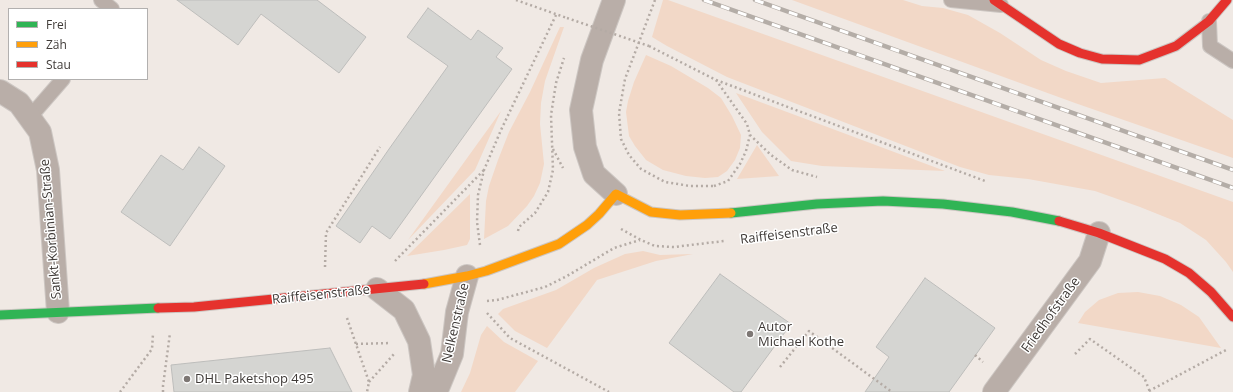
<!DOCTYPE html>
<html>
<head>
<meta charset="utf-8">
<style>
  body { margin:0 }
  #map { position:relative; width:1233px; height:392px; overflow:hidden; background:#f0e9e4; font-family:"Open Sans",sans-serif }
  canvas { display:block }
  .legend { position:absolute; left:8px; top:8px; width:140px; height:72px; box-sizing:border-box; background:#fff; border:1px solid #b2b0af; margin:0; padding:5px 7px; list-style:none; font-size:12px; color:#3f3a37 }
  .legend li { display:flex; align-items:center; gap:8px; height:20px }
  .legend b { width:20px; border:1px solid #b2b0af }
</style>
</head>
<body>
<div id="map">
<canvas width="1233" height="392"></canvas>
<ul class="legend">
<li><b style="height:5px;background:#30b455"></b>Frei</li>
<li><b style="height:5px;background:#ff9f0a"></b>Zäh</li>
<li><b style="height:5px;background:#e5322d"></b>Stau</li>
</ul>
</div>
<script>
const g = document.querySelector('canvas').getContext('2d');
g.lineJoin = 'round';
function paint(path, color) { g.fillStyle = color; g.fill(path, 'evenodd'); }
const shape = rows => new Path2D(rows.map(r => 'M' + r).join(''));
function trace(path, color, width, dash) { g.strokeStyle = color; g.lineWidth = width; g.lineCap = dash ? 'butt' : 'round'; g.setLineDash(dash || []); g.stroke(path); }
function label(font, color, halo, rows, align = 'center') {
  g.font = font + ' "Open Sans",sans-serif'; g.lineWidth = 3; g.setLineDash([]); g.textBaseline = 'middle'; g.strokeStyle = halo; g.fillStyle = color; for (const [text, x, y, turn = 0] of rows) {
    g.save(); g.translate(x, y); g.rotate((+turn || 0) * Math.PI / 180); g.textAlign = isNaN(turn) ? turn : align; if (halo) g.strokeText(text, 0, 0); g.fillText(text, 0, 0); g.restore();
  }
}
paint(shape([
  [663,0,668,0,1233,202,1233,272,1226,262,1206,240,1180,223,1140,207,1095,191,1028,179,989,175,960,167,727,77,667,46,652,37],
  [792,0,903,0,922,6,943,8,968,15,1000,33,1041,60,1066,71,1101,83,1165,78,1233,120,1233,158,1075,103],
  [560,27,564,27,545,81,541,103,540,124,544,164,540,183,534,196,527,206,508,226,484,239,486,201,489,186,498,160,509,132,530,92],
  [646,55,671,66,708,88,721,98,732,116,741,135,740,148,735,160,727,171,718,177,705,178,686,176,663,170,646,160,635,146,629,136,626,112,628,101,634,82],
  [736,93,830,128,945,171,822,166,791,161,762,132],
  [501,111,475,170,408,240],
  [757,145,779,176,737,179],
  [470,194,470,239,467,245,444,250,407,256],
  [643,251,660,255,693,254,656,261,597,280,547,348,515,331,498,314,503,309,556,290,594,268,625,254],
  [1138,292,1160,296,1181,305,1199,317,1221,348,1078,323,1085,312,1099,300,1118,293],
  [487,326,504,342,538,361,515,392,461,392,470,373,481,335]
]), '#f2d8c7');
const building = shape([
  [177,0,317,0,366,37,339,73,261,14,238,45,177,0],
  [428,8,471,40,478,30,503,48,496,57,512,69,390,239,372,226,360,243,336,226,389,149,448,66,407,37,428,8],
  [199,147,225,166,170,246,121,212,161,155,183,170,199,147],
  [720,274,791,324,741,392,734,392,669,343,720,274],
  [925,278,995,328,949,392,865,392,889,357,876,347,925,278],
  [330,348,352,392,174,392,171,365,330,348]
]);
paint(building, '#d5d5d2');
trace(building, '#bdbdbb', 1);
const lane = shape([
  [101,0,112,9],
  [951,0,1001,5],
  [1209,21,1210,46,1233,61],
  [30,117,63,79]
]);
const street = shape([
  [614,0,592,60,581,110,585,147,594,174,616,194],
  [0,91,19,103,40,132,48,170,58,312],
  [377,289,404,310,419,341,424,375,420,392],
  [435,392,438,388,452,354,457,312,467,276],
  [994,392,1090,261,1099,233]
]);
const fast = shape([
  [731,213,817,204,883,201,943,204,1012,212,1059,221],
  [0,315,158,308]
]);
const slow = shape([
  [424,284,467,276,486,271,559,244,587,225,599,214,616,194,651,212,680,215,731,213]
]);
const jam = shape([
  [994,0,1059,44,1080,53,1102,59,1139,60,1176,46,1209,21,1227,0],
  [1059,221,1099,233,1165,259,1189,273,1211,292,1233,317],
  [158,308,194,307,424,284]
]);
trace(lane, '#ccc6c2', 16);
trace(street, '#ccc6c2', 24);
trace(fast, '#ccc6c2', 11);
trace(slow, '#ccc6c2', 11);
trace(jam, '#ccc6c2', 11);
trace(shape([
  [516,0,567,18],
  [655,0,625,79,619,113,621,139,629,155,641,169,665,182,690,186,715,186],
  [649,46,716,80,747,124,750,135,771,155,792,170,817,177],
  [716,80,985,181],
  [553,149,563,168],
  [714,186,728,181,740,164,746,151,750,135],
  [621,229,641,240,655,246,674,247,724,241],
  [518,231,519,227,535,213,548,192,553,170,551,115,556,83,564,58],
  [480,245,477,222,478,195,484,170,501,130,556,15],
  [395,261,484,170],
  [325,267,326,233,380,147],
  [487,301,497,300,545,287,567,276,614,248,640,240],
  [487,313,510,338,609,392],
  [347,318,369,382,367,392],
  [356,344,391,343],
  [1075,354,1090,339,1144,377,1150,392],
  [975,355,983,362],
  [780,367,809,331,892,392],
  [369,382,394,354],
  [1149,391,1226,350],
  [120,392,152,349,153,334],
  [163,392,163,386,170,333]
]), '#b4aba5', 2.5, [2, 3]);
trace(lane, '#b9aea8', 14);
trace(street, '#b9aea8', 22);
trace(fast, '#30b455', 9);
trace(slow, '#ff9f0a', 9);
trace(jam, '#e5322d', 9);
const rail = shape([
  [704,0,1233,188],
  [755,0,1233,170]
]);
trace(rail, '#b4ada7', 4.5);
trace(rail, '#fff', 3, [9]);
trace(shape([
  [567,18,649,46]
]), '#b4aba5', 2.5, [2, 3]);
for (const [x, y, r, color] of [
  [750,334,4,"#7d7774"],
  [187,379,4,"#7d7774"]
]) { const dot = new Path2D(); dot.arc(x, y, r, 0, 2 * Math.PI); g.fillStyle = color; g.fill(dot); trace(dot, '#fff', 1.5); }
label('13px', '#3f3a37', '#fff', [
  ["Sankt-Korbinian-Straße",51,229,-95],
  ["Raiffeisenstraße",789,234,-7],
  ["Raiffeisenstraße",321,295,-6],
  ["Friedhofstraße",1051,315,-54],
  ["Nelkenstraße",456,323,-77]
]);
label('13px', '#3f3a37', '#fff', [
  ["Autor",758,327],
  ["Michael Kothe",758,342],
  ["DHL Paketshop 495",195,379]
], 'left');
</script>
</body>
</html>
